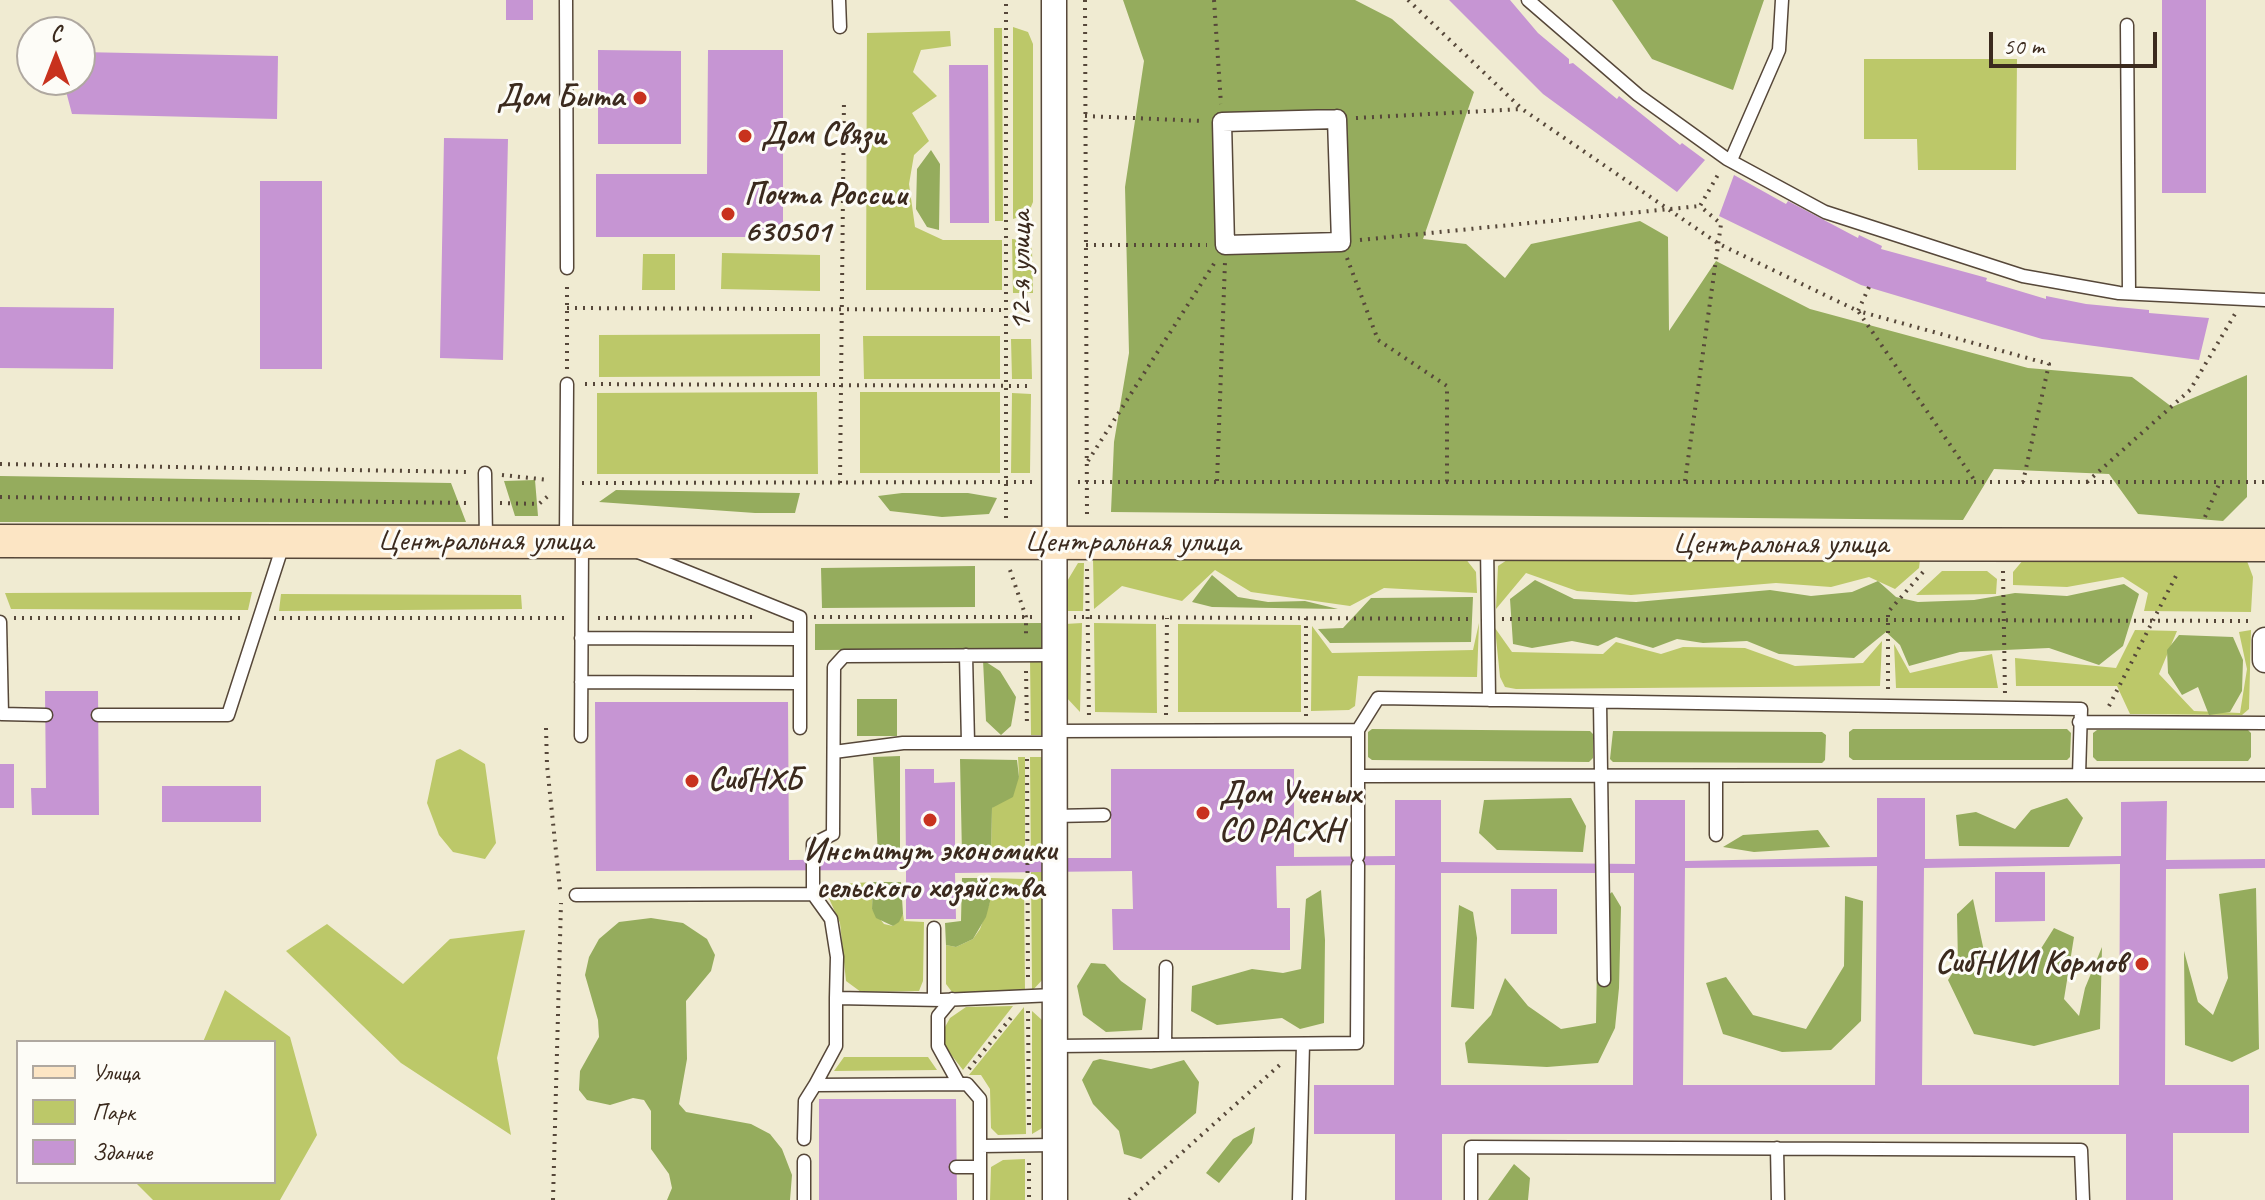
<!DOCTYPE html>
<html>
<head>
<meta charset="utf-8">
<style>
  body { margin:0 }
  #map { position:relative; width:2265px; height:1200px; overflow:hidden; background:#f0ebd2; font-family:Caveat,sans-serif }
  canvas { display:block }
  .legend { position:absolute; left:16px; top:1040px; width:260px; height:144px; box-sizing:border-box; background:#fdfcf7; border:2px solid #afa8a0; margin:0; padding:10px 14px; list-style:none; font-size:24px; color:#3b2a1e }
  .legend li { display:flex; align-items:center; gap:16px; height:40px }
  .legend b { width:40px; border:2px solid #afa8a0 }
  .north { position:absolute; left:16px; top:16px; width:80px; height:80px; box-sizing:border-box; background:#fdfcf7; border:2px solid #afa8a0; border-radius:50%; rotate:0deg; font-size:22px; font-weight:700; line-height:32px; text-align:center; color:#3b2a1e }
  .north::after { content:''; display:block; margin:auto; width:28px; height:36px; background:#c8321e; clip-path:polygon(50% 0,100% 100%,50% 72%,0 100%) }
  .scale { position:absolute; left:1989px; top:32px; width:168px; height:36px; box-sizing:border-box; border:4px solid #3b2a1e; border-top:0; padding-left:10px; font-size:24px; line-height:28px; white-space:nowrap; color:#3b2a1e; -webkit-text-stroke:6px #fdfcf7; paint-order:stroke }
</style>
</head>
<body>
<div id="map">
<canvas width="2265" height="1200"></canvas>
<ul class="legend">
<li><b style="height:10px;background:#fce5c4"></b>Улица</li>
<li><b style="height:22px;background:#bcc869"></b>Парк</li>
<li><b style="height:22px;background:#c695d3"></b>Здание</li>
</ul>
<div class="north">С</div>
<div class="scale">50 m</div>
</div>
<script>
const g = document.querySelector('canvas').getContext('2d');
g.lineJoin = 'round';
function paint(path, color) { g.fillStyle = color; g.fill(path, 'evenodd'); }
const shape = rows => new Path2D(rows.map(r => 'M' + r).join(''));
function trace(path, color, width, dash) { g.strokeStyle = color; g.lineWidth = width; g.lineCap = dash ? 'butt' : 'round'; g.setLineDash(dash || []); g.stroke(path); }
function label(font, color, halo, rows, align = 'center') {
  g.font = font + ' Caveat,sans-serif'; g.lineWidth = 6; g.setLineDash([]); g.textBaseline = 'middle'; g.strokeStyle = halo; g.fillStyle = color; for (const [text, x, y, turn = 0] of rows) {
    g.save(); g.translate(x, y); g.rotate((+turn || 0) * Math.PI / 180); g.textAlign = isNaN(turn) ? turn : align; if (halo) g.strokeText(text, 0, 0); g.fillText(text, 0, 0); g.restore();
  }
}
paint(shape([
  [1013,27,1028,32,1033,44,1033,202,1028,214,1013,219],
  [994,28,1002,28,1003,221,995,221],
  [950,31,951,46,921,50,913,72,937,96,912,113,929,141,914,155,909,184,915,227,943,240,1002,240,1002,290,866,290,867,33],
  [1864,59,2017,59,2016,170,1918,170,1917,139,1864,139],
  [1012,239,1023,240,1032,249,1033,293,1013,293],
  [722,253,820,255,820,291,721,289],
  [643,254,675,254,675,290,642,290],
  [820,334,820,376,599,377,599,335],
  [863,336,1000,336,1000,379,864,379],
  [1011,339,1031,339,1032,379,1012,379],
  [817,392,818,474,597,474,597,393],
  [860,392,1000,392,1000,473,860,473],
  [1012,393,1031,394,1030,473,1011,473],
  [2224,557,2247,561,2253,577,2251,612,2144,611,2148,593,2123,577,2067,587,2013,585,2013,572,2024,559],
  [1465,558,1476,572,1477,593,1384,588,1350,606,1251,592,1215,570,1182,601,1122,586,1094,609,1093,559],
  [1510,558,1920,560,1919,568,1895,589,1869,577,1831,587,1776,583,1631,595,1577,591,1526,573,1496,609,1498,566],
  [1078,563,1084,563,1083,611,1066,611,1066,583],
  [1942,571,1987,571,1997,579,1996,594,1916,595],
  [252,592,248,610,11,609,5,593],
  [281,594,521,595,522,609,279,611],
  [1082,623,1080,712,1065,696,1065,624],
  [1094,623,1156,624,1157,713,1095,712],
  [1479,623,1477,677,1358,676,1355,706,1349,710,1311,711,1312,626,1332,653,1473,650],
  [1178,624,1301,625,1301,712,1178,712],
  [1495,628,1512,652,1603,654,1616,642,1661,654,1683,647,1745,648,1795,666,1863,663,1882,641,1880,686,1516,689,1505,687,1500,677],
  [2135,630,2177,631,2159,674,2194,711,2240,713,2247,669,2239,632,2251,630,2249,709,2242,715,2130,714,2117,686,2016,686,2015,658,2116,668],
  [1894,644,1910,673,1992,654,1998,688,1896,688],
  [1030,659,1044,659,1044,735,1031,735],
  [460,749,485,764,496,843,485,859,453,852,439,835,427,803,436,760],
  [1018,757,1025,757,1025,855,991,855,992,808,1019,777],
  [1030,757,1044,757,1044,978,1032,991],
  [991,878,1024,879,1025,992,952,992,946,984,946,945,956,947,973,939,980,929,990,902],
  [873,882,872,909,884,924,893,926,903,914,904,921,924,922,923,981,919,991,861,992,846,981,840,923,823,885],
  [327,924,403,984,450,939,525,930,497,1058,511,1135,401,1063,286,951],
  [225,990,290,1037,317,1135,280,1200,153,1200,135,1182,274,1182,274,1042,203,1042],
  [1013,1006,963,1070,945,1047,945,1027,950,1018,966,1007],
  [1024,1007,1026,1134,998,1135,991,1128,990,1089,981,1075,969,1075],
  [1032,1011,1042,1020,1044,1127,1032,1134],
  [844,1057,928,1057,937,1070,834,1071],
  [1025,1159,1025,1200,990,1200,991,1167,1003,1160]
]), '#bcc869');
paint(shape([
  [1123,0,1355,0,1392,19,1474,92,1423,239,1466,244,1505,278,1531,244,1640,221,1668,237,1669,331,1716,261,1810,309,2028,368,2132,377,2172,407,2247,375,2247,497,2223,521,2138,514,2109,474,1994,469,1963,520,1111,512,1114,442,1129,353,1125,187,1144,61],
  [1337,119,1340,242,1226,245,1222,122],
  [1612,0,1764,0,1733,90,1652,59],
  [931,150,940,164,939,230,927,227,916,209,917,169],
  [0,476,451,483,466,522,0,522],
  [535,480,538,516,515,516,504,481],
  [616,490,800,493,795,513,755,513,599,502],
  [902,493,968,493,997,498,989,514,942,517,890,511,878,496],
  [975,566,975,607,822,608,821,568],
  [1212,575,1238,597,1268,602,1305,601,1338,609,1212,607,1192,602],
  [1535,580,1574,599,1636,602,1770,590,1811,596,1852,592,1878,581,1896,597,1918,602,1974,600,2015,593,2067,596,2124,584,2139,594,2123,646,2099,665,2049,648,1960,652,1909,666,1900,645,1886,632,1854,658,1779,654,1747,641,1703,643,1677,639,1653,648,1616,637,1598,646,1572,641,1532,648,1513,644,1510,599],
  [1473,597,1471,642,1330,643,1318,629,1343,628,1371,598],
  [1043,623,1043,649,815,650,815,624],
  [2179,635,2233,637,2243,660,2242,691,2230,712,2209,715,2198,687,2182,695,2168,673,2167,650],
  [983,660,1000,671,1016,697,1011,726,1001,735,986,721],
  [857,699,897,699,897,736,857,736],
  [1372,729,1590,731,1593,734,1593,758,1589,762,1372,760,1368,757,1368,732],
  [1853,729,2067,729,2071,733,2070,757,2067,760,1853,760,1849,757,1849,732],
  [2097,730,2248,730,2251,733,2251,757,2248,761,2097,761,2093,757,2093,733],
  [1613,731,1822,732,1826,735,1825,760,1822,763,1613,762,1610,759],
  [900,756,900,855,878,855,873,757],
  [960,759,1017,760,1019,777,1013,797,992,808,991,855,962,855],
  [1571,798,1586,826,1583,852,1497,850,1479,833,1484,800],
  [2067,798,2083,818,2069,847,1959,846,1956,815,1976,812,2015,829,2031,810],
  [1818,830,1830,847,1754,852,1723,847,1743,835],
  [962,878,991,878,990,902,986,917,973,939,956,947,946,945,945,923,961,921],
  [873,882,901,882,903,914,899,922,893,926,876,918,872,909],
  [2256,888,2259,1049,2232,1062,2185,1045,2184,951,2198,1002,2213,1015,2228,978,2219,894],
  [1321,890,1325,940,1324,1023,1300,1029,1282,1018,1217,1025,1191,1011,1192,986,1252,969,1283,973,1301,969,1306,899],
  [1612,892,1621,907,1619,988,1615,1028,1598,1063,1547,1067,1468,1063,1465,1043,1491,1015,1505,978,1528,1006,1561,1029,1596,1023,1598,904],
  [1845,896,1863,901,1861,1021,1831,1050,1782,1052,1723,1034,1706,983,1726,977,1753,1015,1806,1029,1844,966],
  [1973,899,1986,961,2035,958,2054,928,2074,937,2064,999,2079,1016,2085,988,2102,947,2100,1029,2034,1046,1974,1034,1948,980,1958,964,1957,914],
  [1459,905,1473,912,1477,938,1474,1009,1451,1007],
  [651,918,683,923,707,939,715,955,711,971,686,1001,687,1059,679,1104,686,1112,751,1124,770,1134,782,1149,792,1175,790,1200,667,1200,672,1188,669,1174,651,1149,651,1111,644,1100,633,1098,610,1105,587,1100,579,1090,580,1071,599,1037,598,1020,585,975,589,957,599,939,619,922],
  [1091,963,1105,964,1121,981,1146,999,1142,1030,1106,1032,1083,1015,1077,986],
  [1100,1059,1151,1069,1184,1060,1199,1082,1196,1113,1141,1159,1124,1154,1119,1131,1093,1104,1082,1080,1093,1061],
  [1255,1127,1252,1143,1219,1183,1206,1173,1233,1139],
  [1514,1164,1530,1178,1528,1200,1488,1200]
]), '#95ac5d');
paint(shape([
  [506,0,533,0,533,20,506,20],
  [1449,0,1510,0,1538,33,1569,59,1569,64,1573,63,1617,99,1619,96,1680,145,1682,143,1705,160,1677,192,1543,94],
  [2162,0,2206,0,2206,193,2162,193],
  [598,50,681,51,681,144,598,144],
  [708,50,783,50,783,237,596,237,596,174,707,174],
  [80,52,278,56,277,119,72,114,63,80,80,80],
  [949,65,988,65,989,223,950,223],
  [444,138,508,139,503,360,440,358],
  [1734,175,1786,204,1788,201,1858,238,1859,235,1882,246,1881,249,1987,278,1986,281,2046,299,2046,296,2086,304,2149,310,2149,313,2209,318,2199,360,2042,339,1861,285,1719,216],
  [260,181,322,181,322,369,260,369],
  [0,307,114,308,113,369,0,368],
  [45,691,98,691,99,815,32,815,31,788,46,788],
  [595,702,788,702,789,860,906,859,905,769,934,769,934,783,955,782,955,858,1111,858,1111,769,1294,769,1294,857,1395,856,1395,800,1441,800,1441,862,1635,864,1635,800,1685,800,1685,861,1877,857,1877,798,1925,798,1925,859,2121,856,2121,802,2167,801,2166,860,2265,859,2265,868,2166,869,2165,1085,2249,1085,2249,1133,2173,1133,2173,1200,2126,1200,2126,1134,1442,1134,1442,1200,1395,1200,1395,1134,1314,1134,1314,1085,1394,1085,1395,865,1276,866,1277,908,1290,908,1290,950,1113,950,1112,909,1133,909,1132,871,955,873,956,919,906,919,906,870,596,871],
  [2120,864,2119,1085,1922,1085,1924,868],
  [1877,866,1875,1085,1683,1085,1685,868],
  [1441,873,1634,873,1633,1085,1441,1085],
  [0,764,14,764,14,808,0,808],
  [162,786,261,786,261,822,162,822],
  [1995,872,2045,872,2045,921,1995,922],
  [1511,889,1557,889,1557,934,1511,934],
  [819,1099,956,1099,957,1200,819,1200]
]), '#c695d3');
const service = shape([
  [566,0,567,268],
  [839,0,840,27],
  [1528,0,1638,95,1727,159,1825,212,2023,276,2119,293,2265,300],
  [2127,25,2129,293],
  [1731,160,1779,50,1782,0],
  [485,473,486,539],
  [566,541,567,384],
  [1487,544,1489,700],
  [638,552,800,617,800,728],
  [0,622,2,714,46,715],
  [581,638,800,639],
  [966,655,968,743],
  [581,682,800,683],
  [1600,702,1604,980],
  [98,715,228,715,283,545],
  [2079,722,2265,723],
  [1054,731,1358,730,1358,856],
  [581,736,582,542],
  [834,752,903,743,1054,743],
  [2079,775,2265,775],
  [1358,776,2079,775,2081,709,1378,698,1358,730],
  [1054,816,1104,815],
  [1716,835,1716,776],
  [813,894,813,844,833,834,834,667,844,656,1054,655],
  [576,895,813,894,831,919,837,957,836,998,942,1000,1054,995],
  [934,999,934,928],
  [952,999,938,1016,938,1046,959,1084],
  [1165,1045,1166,967],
  [1055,1046,1357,1043,1358,865],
  [815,1085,836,1046,836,998],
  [804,1139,805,1101,815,1085,967,1084,980,1099,980,1146],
  [1777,1148,1778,1200],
  [804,1161,804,1200],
  [956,1167,980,1167],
  [980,1200,980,1146,1055,1145],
  [1299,1200,1303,1044],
  [1471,1200,1471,1147,2081,1150,2083,1200]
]);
const pedestrian = shape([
  [1337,119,1341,242,1225,245,1222,122,1337,119]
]);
const minor = shape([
  [1054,0,1055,1200],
  [2265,640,2265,660]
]);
const secondary = shape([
  [0,541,2265,545]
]);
trace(service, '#564739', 15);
trace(pedestrian, '#564739', 21);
trace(minor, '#564739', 27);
trace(secondary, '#564739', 35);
trace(shape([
  [1085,0,1087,517],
  [1214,0,1221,104],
  [1408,0,1522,109,1719,244,1858,311,1975,481],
  [1085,116,1203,121],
  [1356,118,1522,109],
  [1360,240,1700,206],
  [1086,245,1207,245],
  [1347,258,1378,340,1447,386,1447,482],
  [1869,287,1858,311,2049,364,2023,482],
  [567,308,1006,310],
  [567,369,567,282],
  [585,384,1032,386],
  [1088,461,1217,259],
  [0,464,470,472],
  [502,475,549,480],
  [1217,481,1225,262],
  [1685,481,1721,224,1700,206,1719,173],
  [1078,482,2265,482],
  [2087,482,2190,390,2235,314],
  [582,483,1033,482],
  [840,483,844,99],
  [0,497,471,503],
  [500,503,539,504,548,496],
  [2205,517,2220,482],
  [1006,518,1006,0],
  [1087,569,1089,717],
  [1010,570,1026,617,1026,638],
  [2003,571,2005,694],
  [814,617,1034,617],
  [1074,617,1474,619],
  [14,618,242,618],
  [274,618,566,618],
  [598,618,754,617],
  [1306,618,1306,716],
  [1502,619,2254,621],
  [1026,671,1027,726],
  [1888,689,1888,612,1924,571],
  [2109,706,2178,572],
  [1166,715,1167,618],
  [546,728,547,765,560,890],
  [1027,759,1028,982],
  [1028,1011,1029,1130],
  [969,1069,1014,1014],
  [1029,1163,1029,1200],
  [553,1200,561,903],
  [1129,1200,1283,1062]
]), '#564739', 4, [2, 6]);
trace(service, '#fff', 12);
trace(pedestrian, '#fff', 18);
trace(minor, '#fff', 24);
trace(secondary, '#fce5c4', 32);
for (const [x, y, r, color] of [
  [640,98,8,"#c8321e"],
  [745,136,8,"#c8321e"],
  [728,214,8,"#c8321e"],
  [692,781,8,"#c8321e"],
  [1203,813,8,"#c8321e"],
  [930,820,8,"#c8321e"],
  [2142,964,8,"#c8321e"]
]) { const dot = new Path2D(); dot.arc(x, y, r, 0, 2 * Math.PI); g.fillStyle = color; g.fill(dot); trace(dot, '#fdfcf7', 3); }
label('bold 32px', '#3b2a1e', '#fdfcf7', [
  ["Дом Быта",624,98,"right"],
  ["Дом Связи",761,136],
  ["Почта России",744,196],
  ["630501",744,233],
  ["СибНХБ",708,781],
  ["Дом Ученых",1219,795],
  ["СО РАСХН",1219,832],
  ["Институт экономики",930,852,"center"],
  ["сельского хозяйства",930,889,"center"],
  ["СибНИИ Кормов",2126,964,"right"]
], 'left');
label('32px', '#3b2a1e', '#fdfcf7', [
  ["12-я улица",1022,271,-90],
  ["Центральная улица",485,542],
  ["Центральная улица",1132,543],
  ["Центральная улица",1780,545]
]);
</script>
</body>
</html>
